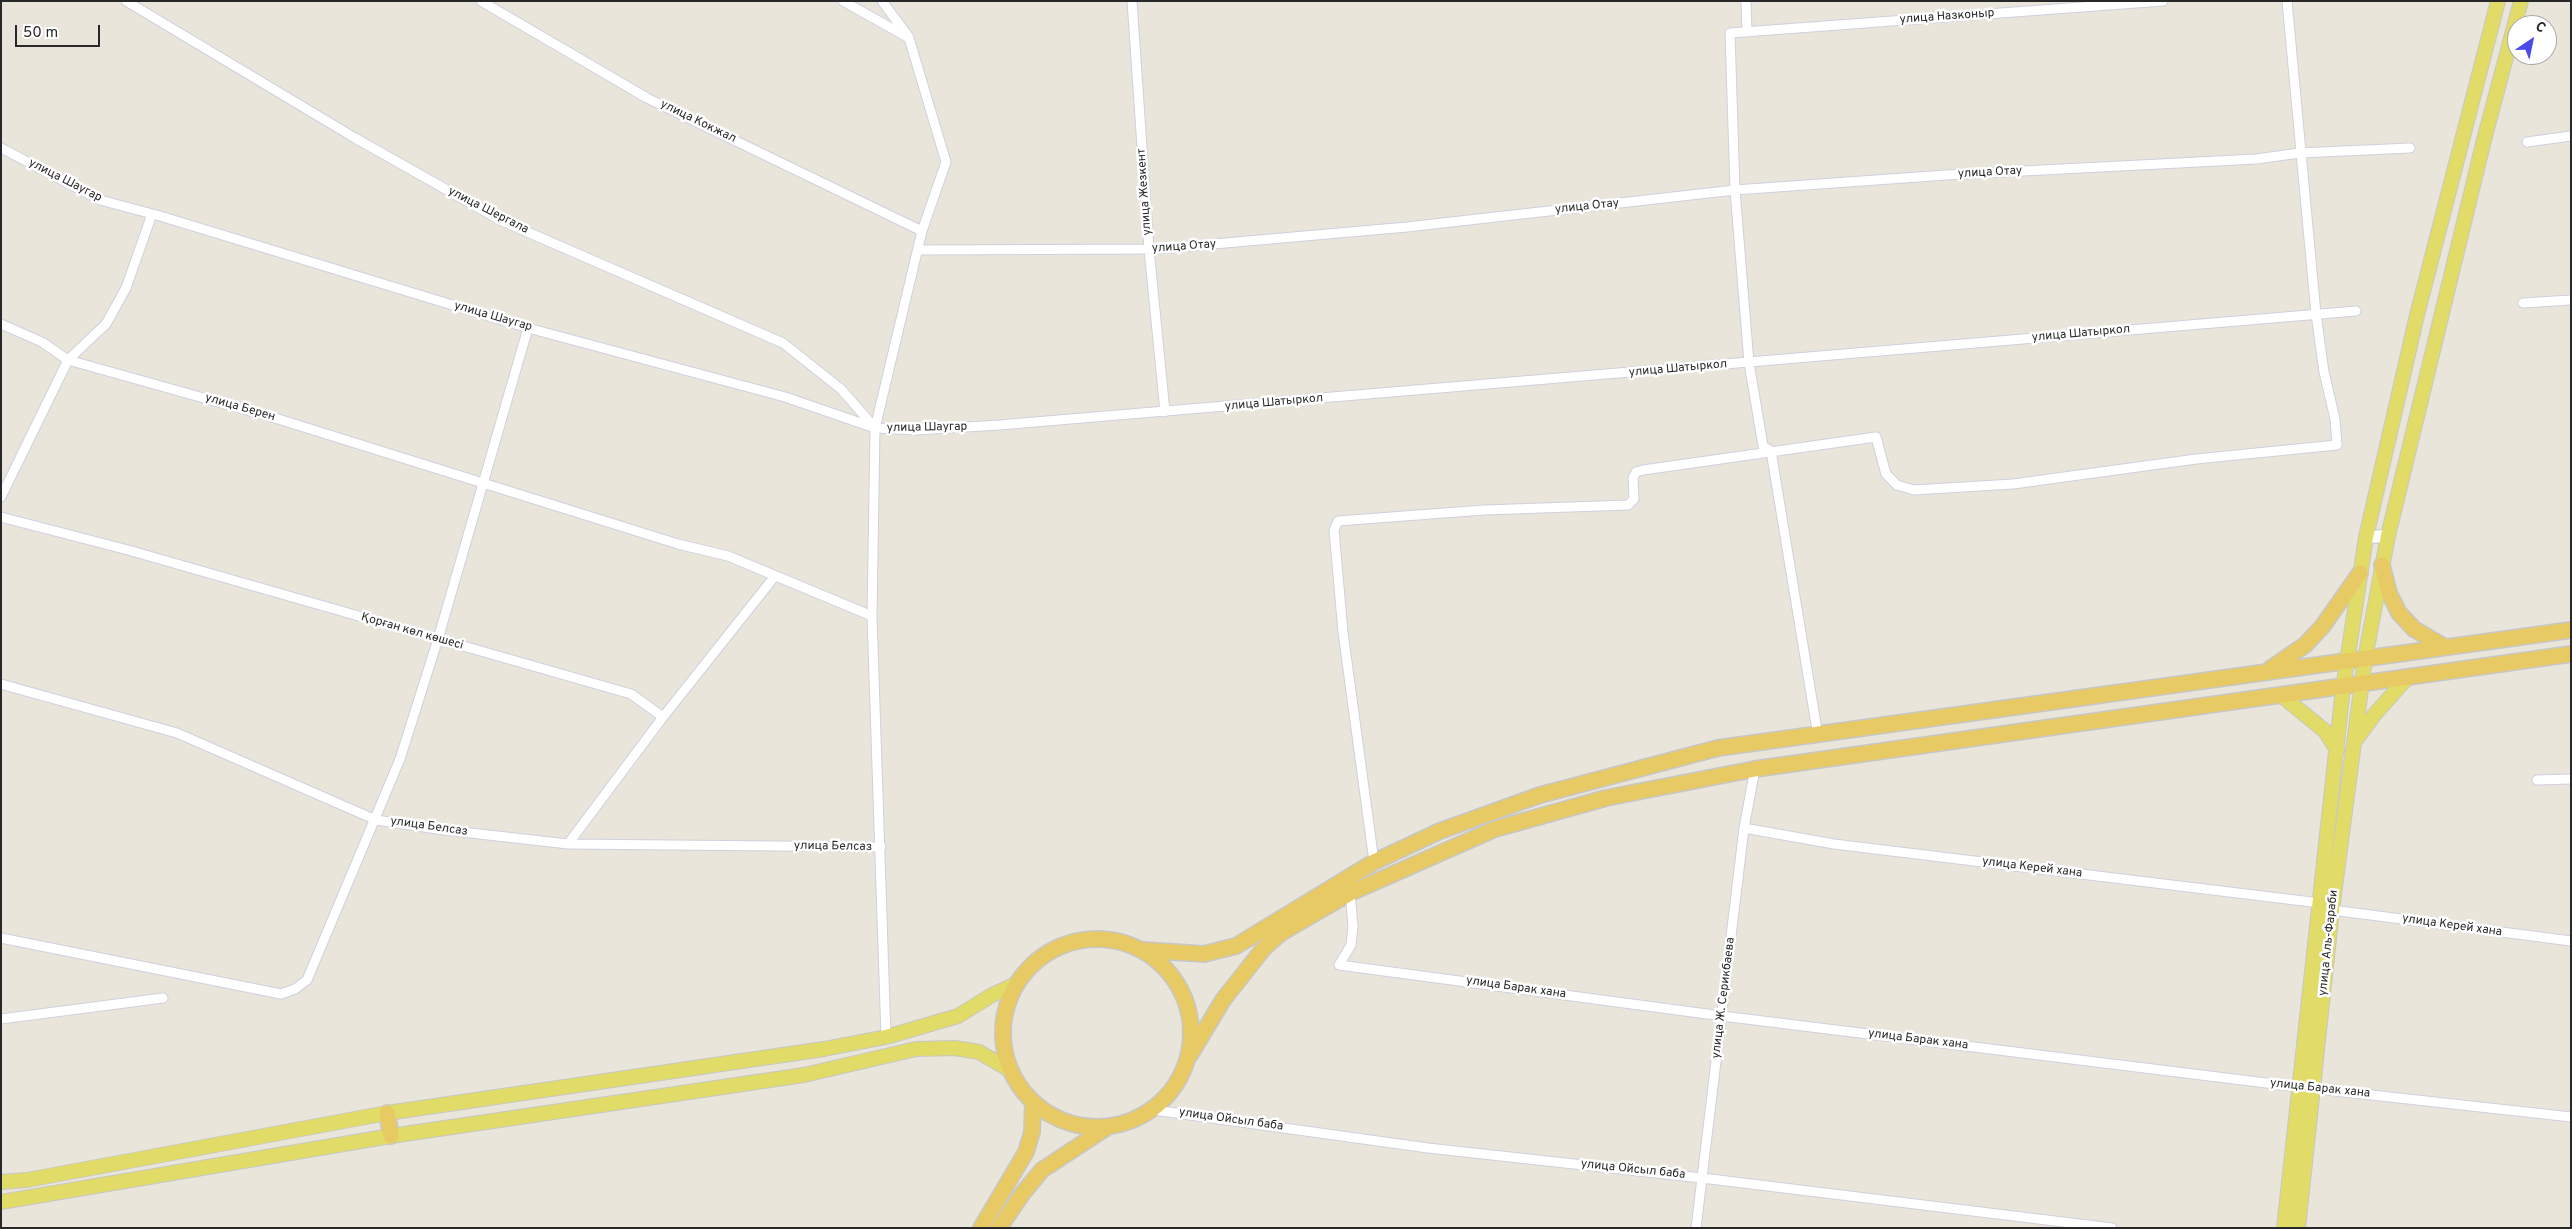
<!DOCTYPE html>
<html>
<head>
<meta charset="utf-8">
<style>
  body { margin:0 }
  #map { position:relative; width:2572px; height:1229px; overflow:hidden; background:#e9e5da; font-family:Overpass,sans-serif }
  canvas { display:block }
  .frame { position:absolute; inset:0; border:2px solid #282828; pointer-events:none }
  .north { position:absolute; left:2507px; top:15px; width:50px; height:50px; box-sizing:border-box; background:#fff; border:1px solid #a9a9a9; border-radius:50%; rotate:34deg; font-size:14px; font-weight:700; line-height:20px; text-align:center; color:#282828 }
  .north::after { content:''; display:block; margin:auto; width:18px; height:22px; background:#4a4ae6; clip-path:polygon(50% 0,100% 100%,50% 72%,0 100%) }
  .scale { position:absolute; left:15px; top:25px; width:85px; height:22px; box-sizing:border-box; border:2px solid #282828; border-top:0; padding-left:6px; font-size:15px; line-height:18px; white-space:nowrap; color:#282828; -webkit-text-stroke:4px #fff; paint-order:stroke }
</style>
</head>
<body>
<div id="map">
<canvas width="2572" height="1229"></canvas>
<div class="frame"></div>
<div class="north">С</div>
<div class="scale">50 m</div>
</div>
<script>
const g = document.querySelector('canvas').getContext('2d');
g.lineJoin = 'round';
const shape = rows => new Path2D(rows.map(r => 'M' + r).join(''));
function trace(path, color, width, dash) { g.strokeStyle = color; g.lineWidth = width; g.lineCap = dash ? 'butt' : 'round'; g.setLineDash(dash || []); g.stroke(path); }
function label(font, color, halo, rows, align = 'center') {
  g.font = font + ' Overpass,sans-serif'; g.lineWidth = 5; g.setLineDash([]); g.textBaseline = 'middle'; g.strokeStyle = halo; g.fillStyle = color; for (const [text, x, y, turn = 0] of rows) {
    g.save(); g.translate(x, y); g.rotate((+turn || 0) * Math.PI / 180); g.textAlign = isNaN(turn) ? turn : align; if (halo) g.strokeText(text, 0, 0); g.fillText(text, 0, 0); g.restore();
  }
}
const minor = shape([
  [126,1,355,138,502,221,783,343,841,389,875,428],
  [481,1,647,98,922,231],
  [843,1,909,38,946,162,922,231,875,428,872,616,886,1037],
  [882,1,908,36],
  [1132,1,1149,249,1165,412],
  [1746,1,1747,32],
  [2527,142,2571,136],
  [1,148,100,200,160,216,528,328,785,397,875,428,917,430,999,425,2356,311],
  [918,250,1157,249,1407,227,1735,190,1946,175,2256,159,2300,153,2410,148],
  [2523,303,2571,300],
  [1,324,42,342,68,360,275,418,678,544,728,556,872,616],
  [1,497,68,360,106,324,126,288,152,214],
  [1,517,128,550,631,694,663,717,568,844],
  [1,684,177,733,376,820,444,830,568,844,881,847],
  [663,717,775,576],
  [1818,736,1771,451,1763,446,1749,363,1735,190,1730,33,2163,1],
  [2537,780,2571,779],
  [1744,828,1834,844,2320,903],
  [1374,862,1343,632,1334,530,1338,521,1484,510,1628,505,1634,499,1633,478,1636,472,1643,470,1876,437,1886,474,1897,485,1914,490,2013,484,2196,459,2337,445,2335,419,2324,372,2316,314,2287,1],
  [1350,893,1353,926,1351,945,1339,965,1722,1016,2299,1087,2571,1117],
  [2332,910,2571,941],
  [1,938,281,994,295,989,307,980,400,759,438,639,528,328],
  [1,1019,163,998],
  [1154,1110,1428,1148,1702,1178,2112,1228],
  [1696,1228,1744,828,1755,769]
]);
const secondary = shape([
  [2366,537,2388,536]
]);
const primary = shape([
  [2282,696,2325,731,2337,750],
  [2355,741,2374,715,2407,678],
  [1,1182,27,1180,387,1113,824,1049,886,1037,958,1016,992,995,1014,985],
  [1,1202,391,1136,804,1075,916,1049,955,1048,979,1052,1010,1070],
  [2284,1228,2343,688,2366,537,2417,315,2498,1],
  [2298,1228,2332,910,2365,659,2388,536,2484,140,2521,1]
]);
const trunk = shape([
  [2382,565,2389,593,2399,613,2414,629,2445,647],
  [2270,669,2305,645,2322,627,2360,573],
  '1003 1033a94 94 0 1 1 188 0a94 94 0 1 1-188 0Z',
  [1143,950,1204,954,1236,946,1374,862,1440,831,1540,795,1718,748,2571,630],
  [1190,1055,1223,1000,1264,948,1281,933,1350,893,1495,829,1606,798,1755,769,2571,654],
  [387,1113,391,1136],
  [981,1228,1026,1152,1032,1132,1033,1103],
  [999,1228,1023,1193,1042,1170,1106,1128]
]);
trace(minor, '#d0d0df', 11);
trace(secondary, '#d0d0df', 15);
trace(primary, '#c7c7c7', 16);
trace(trunk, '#c7c7c7', 18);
trace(minor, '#fff', 9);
trace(secondary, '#fff', 12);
trace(primary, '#e1dc67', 14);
trace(trunk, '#e7ca64', 15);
label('12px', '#282828', '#fff', [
  ["улица Назконыр",1947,17,-4],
  ["улица Кокжал",698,122,26],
  ["улица Отау",1990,173,-3],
  ["улица Шаугар",65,181,27],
  ["улица Жезкент",1145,192,-94],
  ["улица Отау",1587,207,-6],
  ["улица Шергала",488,211,27],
  ["улица Отау",1184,247,-4],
  ["улица Шаугар",493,317,16],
  ["улица Шатыркол",2081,334,-5],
  ["улица Шатыркол",1678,369,-5],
  ["улица Шатыркол",1274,403,-5],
  ["улица Берен",240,408,16],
  ["улица Шаугар",927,428,-1],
  ["Қорған көл көшесі",412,632,16],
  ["улица Белсаз",429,827,8],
  ["улица Белсаз",833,847,1],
  ["улица Керей хана",2032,868,7],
  ["улица Керей хана",2452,926,8],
  ["улица Аль-Фараби",2329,943,-84],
  ["улица Барак хана",1516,988,8],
  ["улица Ж. Серикбаева",1724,998,-83],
  ["улица Барак хана",1918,1040,7],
  ["улица Барак хана",2320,1089,6],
  ["улица Ойсыл баба",1231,1120,8],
  ["улица Ойсыл баба",1633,1170,6]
]);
</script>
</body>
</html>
